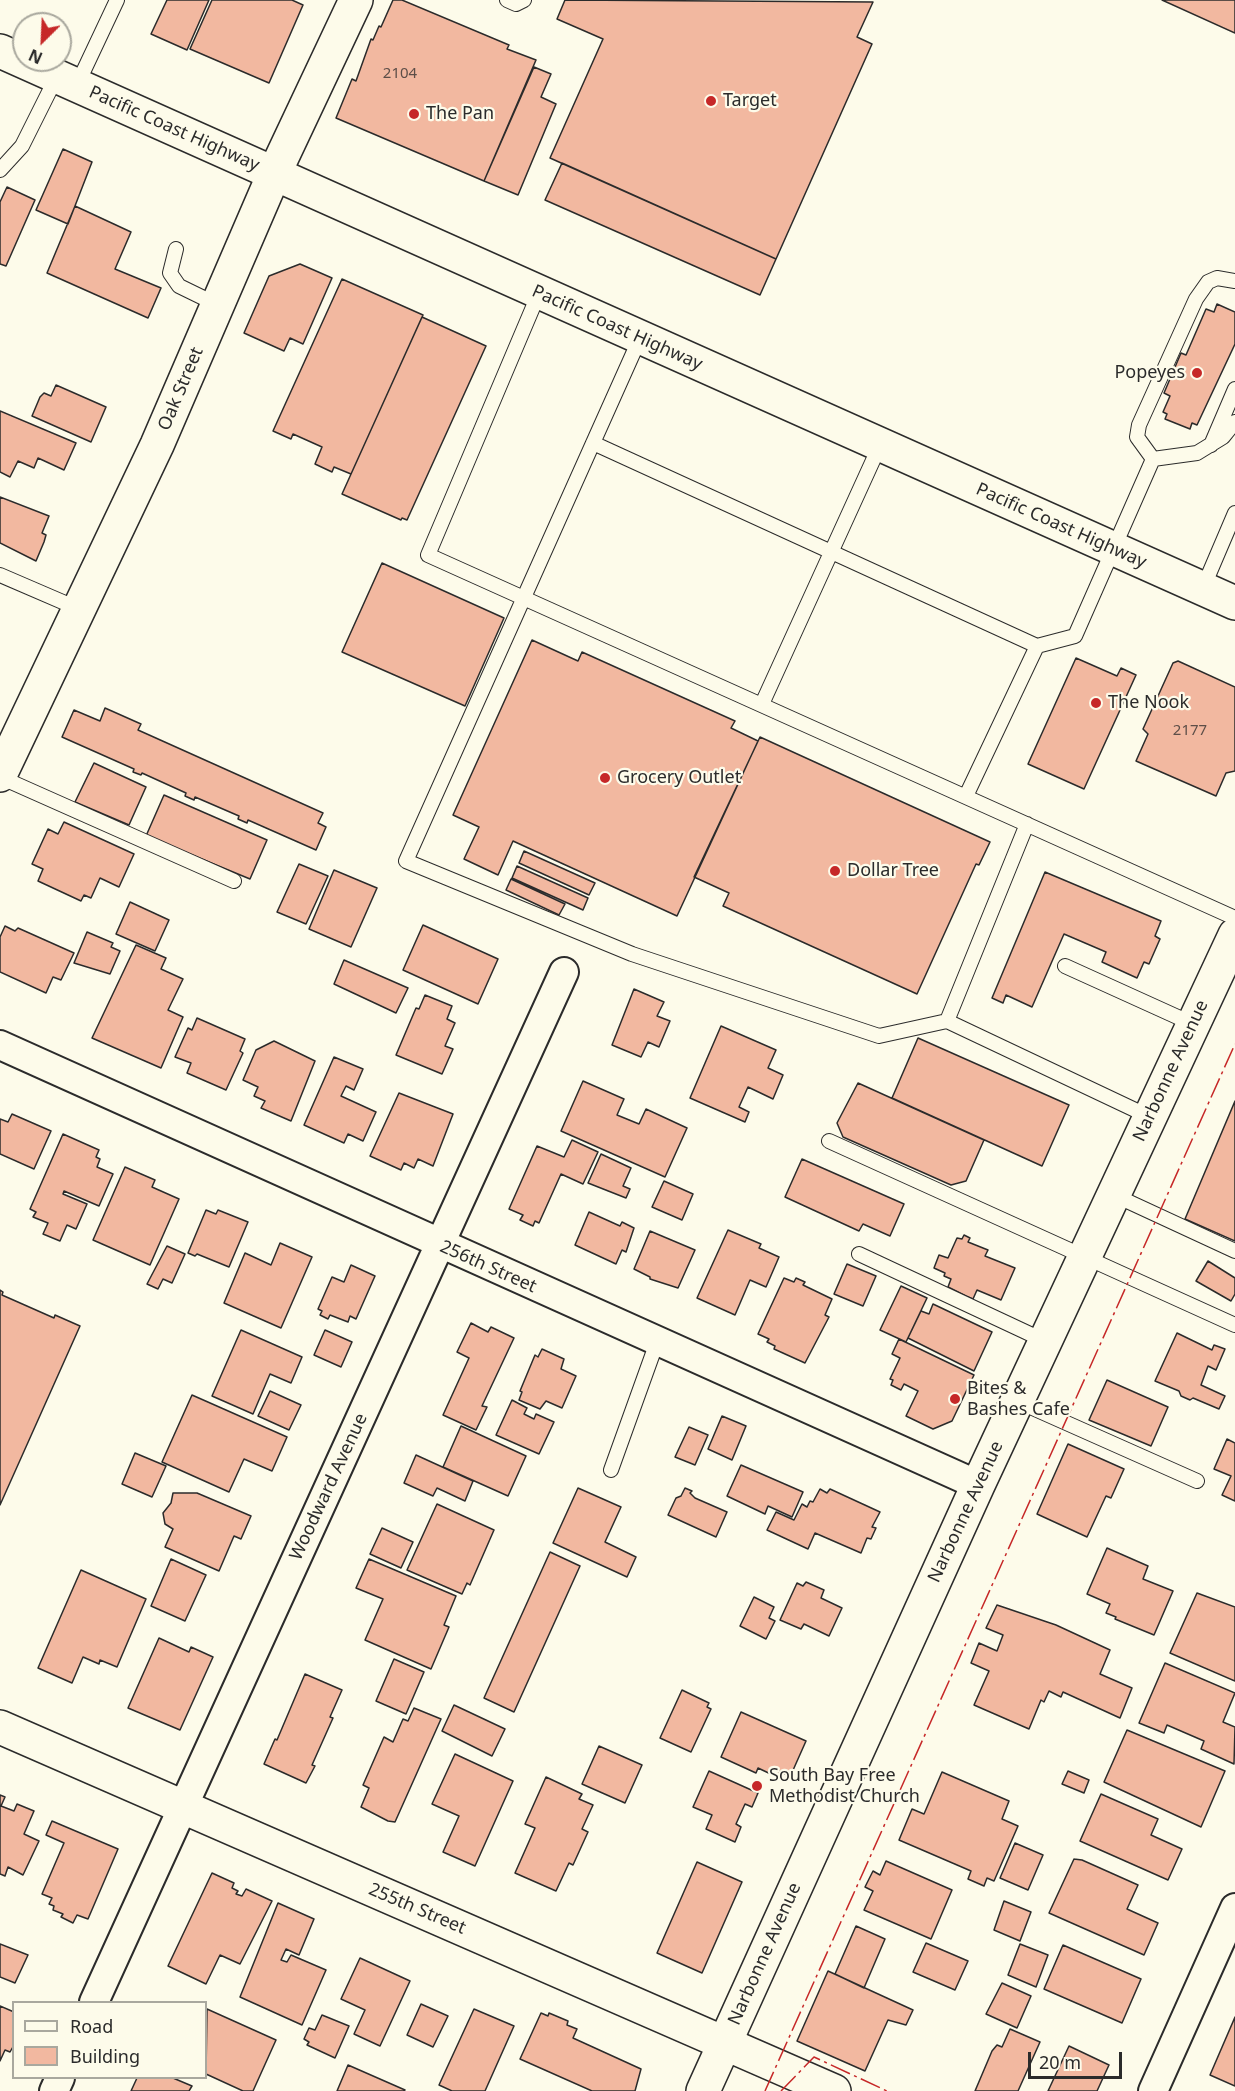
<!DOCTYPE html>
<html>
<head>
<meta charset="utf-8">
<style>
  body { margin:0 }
  #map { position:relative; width:1235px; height:2091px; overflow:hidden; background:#fdfbea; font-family:"Noto Sans",sans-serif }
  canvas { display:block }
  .legend { position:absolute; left:12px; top:2001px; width:195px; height:78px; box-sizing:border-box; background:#fdfbea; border:2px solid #a9a89e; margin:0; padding:8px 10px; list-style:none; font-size:18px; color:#2b2b2b }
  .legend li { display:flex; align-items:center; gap:12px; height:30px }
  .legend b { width:30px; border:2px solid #a9a89e }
  .north { position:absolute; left:12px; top:12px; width:60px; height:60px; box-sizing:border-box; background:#fdfbea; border:2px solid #a9a89e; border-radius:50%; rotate:204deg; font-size:16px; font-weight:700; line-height:24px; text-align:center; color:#2b2b2b }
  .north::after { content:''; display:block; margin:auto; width:21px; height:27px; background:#c62828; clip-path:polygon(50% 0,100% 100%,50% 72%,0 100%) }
  .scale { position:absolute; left:1028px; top:2052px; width:94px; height:27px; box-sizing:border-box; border:3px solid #2b2b2b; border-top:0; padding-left:8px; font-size:18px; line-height:21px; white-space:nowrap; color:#2b2b2b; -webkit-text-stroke:4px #fdfbea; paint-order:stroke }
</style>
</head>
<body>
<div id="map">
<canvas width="1235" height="2091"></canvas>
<ul class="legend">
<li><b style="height:8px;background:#fdfbea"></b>Road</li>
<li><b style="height:16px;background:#f2b8a0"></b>Building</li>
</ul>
<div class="north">N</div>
<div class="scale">20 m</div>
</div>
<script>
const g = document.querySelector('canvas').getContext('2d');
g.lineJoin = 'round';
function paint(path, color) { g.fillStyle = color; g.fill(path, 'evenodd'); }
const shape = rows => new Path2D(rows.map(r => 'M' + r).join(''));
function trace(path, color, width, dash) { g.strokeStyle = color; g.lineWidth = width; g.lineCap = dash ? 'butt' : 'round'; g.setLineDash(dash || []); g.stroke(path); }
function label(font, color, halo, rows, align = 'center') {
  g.font = font + ' "Noto Sans",sans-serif'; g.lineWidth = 4.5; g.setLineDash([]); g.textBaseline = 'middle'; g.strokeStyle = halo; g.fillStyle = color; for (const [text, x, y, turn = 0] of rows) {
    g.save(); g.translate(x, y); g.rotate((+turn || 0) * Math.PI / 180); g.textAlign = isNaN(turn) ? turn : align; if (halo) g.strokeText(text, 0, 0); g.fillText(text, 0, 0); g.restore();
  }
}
const building = shape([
  [167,0,209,0,187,50,151,34,167,0],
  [212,0,292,0,303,5,269,83,190,49,212,0],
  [393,0,402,0,509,45,507,49,536,60,484,181,336,118,352,79,356,81,371,39,373,40,379,26,381,27,393,0],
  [565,0,873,2,857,37,872,44,776,259,550,158,603,39,557,19,565,0],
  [1162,0,1235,0,1235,33,1162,0],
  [534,67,551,74,541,97,556,104,518,195,484,181,534,67],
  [63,149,92,162,68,224,36,210,63,149],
  [562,163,776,259,760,295,545,200,562,163],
  [7,187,35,200,6,266,0,264,0,202,7,187],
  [75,206,131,232,115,269,161,288,148,318,47,273,75,206],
  [300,264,332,278,303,344,290,338,284,351,244,333,269,276,300,264],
  [342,279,423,315,351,474,334,467,332,472,315,464,322,447,293,434,291,439,273,431,342,279],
  [1217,304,1235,312,1235,344,1197,425,1192,423,1190,429,1165,419,1167,414,1163,412,1170,396,1164,393,1181,353,1186,355,1206,309,1214,312,1217,304],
  [422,317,486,346,407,520,402,518,401,520,342,494,422,317],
  [56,385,106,407,91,442,32,416,40,397,44,393,51,396,56,385],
  [0,411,76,443,64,470,38,458,34,468,18,461,10,477,0,472,0,411],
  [0,497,49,516,42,533,46,535,44,542,36,561,0,543,0,497],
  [382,563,504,618,465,706,342,652,382,563],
  [532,640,578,661,582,652,735,721,731,728,758,741,677,916,513,841,498,875,464,859,479,827,453,815,532,640],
  [1076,658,1117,676,1121,668,1136,675,1084,789,1028,764,1076,658],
  [1178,661,1235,687,1235,771,1226,773,1216,796,1136,761,1148,734,1143,729,1173,663,1178,661],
  [105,708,141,724,138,730,323,813,318,823,326,827,316,850,248,820,247,823,238,819,239,816,195,797,194,800,185,796,186,793,142,773,141,775,133,772,134,769,62,737,74,710,100,721,105,708],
  [760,737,990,842,979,865,976,864,917,994,723,906,729,893,694,877,760,737],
  [94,763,146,787,129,825,75,802,94,763],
  [164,795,267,840,250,879,146,836,164,795],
  [64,822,134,854,119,887,100,878,91,898,84,895,81,901,38,881,43,869,32,864,48,829,58,834,64,822],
  [524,851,595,883,589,895,519,863,524,851],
  [299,864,328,876,306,924,277,912,299,864],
  [517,866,588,898,583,910,512,878,517,866],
  [334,870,377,888,351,947,309,929,334,870],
  [1045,872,1161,921,1155,936,1160,939,1149,964,1144,962,1137,978,1102,962,1106,952,1064,934,1032,1007,1006,995,1003,1003,992,998,1045,872],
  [511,879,565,904,559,915,506,890,511,879],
  [130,902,169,920,155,951,116,934,130,902],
  [423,925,498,959,478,1004,403,970,423,925],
  [5,926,15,931,18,928,74,953,61,980,53,977,46,993,0,972,0,937,5,926],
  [87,932,113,943,111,947,120,951,110,974,74,963,87,932],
  [136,945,166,958,161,969,183,979,168,1010,183,1017,161,1068,92,1038,136,945],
  [344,960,408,988,396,1013,334,984,344,960],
  [634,989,664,1002,657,1016,670,1021,659,1047,648,1042,641,1057,612,1045,634,989],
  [425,995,452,1006,447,1019,455,1023,445,1046,453,1049,442,1074,396,1055,416,1008,419,1009,425,995],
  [197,1018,245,1039,240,1051,243,1053,226,1090,187,1073,191,1063,175,1057,188,1028,192,1030,197,1018],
  [721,1026,776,1050,768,1068,783,1075,773,1099,748,1087,739,1107,749,1112,745,1122,690,1098,721,1026],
  [918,1038,1069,1105,1042,1166,892,1098,918,1038],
  [274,1041,315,1061,291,1121,261,1108,265,1101,254,1096,258,1087,243,1080,256,1050,274,1041],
  [334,1057,363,1069,354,1090,346,1086,341,1096,376,1112,363,1141,348,1134,344,1143,304,1125,334,1057],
  [583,1081,624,1099,617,1115,639,1124,646,1109,687,1128,665,1177,561,1131,583,1081],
  [858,1083,984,1140,966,1181,951,1185,843,1137,837,1123,858,1083],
  [399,1093,453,1114,433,1166,418,1159,414,1168,404,1163,401,1170,370,1156,399,1093],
  [1235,1101,1235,1241,1185,1219,1235,1101],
  [12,1114,51,1131,34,1169,0,1154,0,1119,8,1122,12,1114],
  [63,1134,99,1150,96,1157,100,1159,97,1167,113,1174,99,1206,64,1191,63,1194,87,1204,76,1229,67,1225,60,1241,43,1234,48,1223,33,1217,36,1212,30,1209,63,1134],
  [572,1140,598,1152,583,1184,561,1174,539,1223,535,1221,533,1226,520,1220,523,1215,509,1209,537,1146,564,1157,572,1140],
  [601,1154,631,1168,623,1186,630,1189,626,1198,588,1183,601,1154],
  [802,1159,904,1204,890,1236,863,1224,859,1231,785,1197,802,1159],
  [125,1167,155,1180,152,1187,179,1199,150,1265,93,1240,125,1167],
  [664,1181,693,1194,682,1220,652,1207,664,1181],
  [206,1210,216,1214,218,1210,248,1222,229,1267,197,1254,195,1256,188,1253,206,1210],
  [589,1212,620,1226,622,1222,634,1228,626,1252,622,1250,616,1264,575,1245,589,1212],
  [728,1230,761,1244,759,1248,779,1257,766,1287,750,1280,735,1315,697,1298,728,1230],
  [650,1231,695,1250,678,1288,650,1279,650,1277,634,1269,650,1231],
  [964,1235,970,1238,968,1242,988,1250,985,1256,1015,1268,1001,1300,977,1290,973,1299,966,1296,948,1287,951,1279,944,1276,945,1273,934,1268,939,1255,948,1258,957,1238,962,1239,964,1235],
  [280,1243,312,1257,281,1328,224,1303,245,1253,271,1265,280,1243],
  [167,1246,185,1254,172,1283,163,1279,158,1289,147,1284,167,1246],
  [1208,1261,1235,1278,1235,1294,1231,1301,1196,1281,1208,1261],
  [847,1264,876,1276,863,1306,834,1294,847,1264],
  [351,1265,375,1276,356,1319,350,1316,348,1322,330,1315,328,1319,320,1315,322,1311,318,1309,332,1277,344,1282,351,1265],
  [784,1278,794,1282,796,1278,805,1282,803,1285,832,1299,825,1315,829,1317,805,1363,774,1349,775,1346,767,1342,769,1339,758,1334,784,1278],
  [901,1286,927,1298,906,1342,880,1330,901,1286],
  [0,1290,3,1292,2,1295,54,1318,55,1315,80,1326,0,1505,0,1290],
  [933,1304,992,1332,974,1371,908,1338,921,1311,929,1314,933,1304],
  [471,1323,488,1332,491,1327,514,1338,482,1406,487,1407,476,1430,443,1415,469,1358,457,1352,471,1323],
  [241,1330,302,1357,291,1383,270,1374,253,1414,212,1396,241,1330],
  [325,1330,352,1342,341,1367,314,1355,325,1330],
  [1177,1333,1212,1350,1214,1345,1225,1349,1216,1370,1208,1366,1201,1385,1225,1396,1219,1409,1193,1398,1190,1400,1181,1396,1179,1391,1155,1381,1177,1333],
  [899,1339,974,1375,952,1421,933,1429,906,1416,918,1391,904,1384,901,1390,891,1385,893,1380,890,1379,900,1358,892,1354,899,1339],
  [542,1349,564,1359,561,1369,576,1376,562,1408,546,1401,540,1409,519,1400,522,1392,520,1391,535,1355,538,1357,542,1349],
  [1107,1380,1168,1407,1151,1446,1089,1420,1107,1380],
  [270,1391,301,1405,289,1430,258,1416,270,1391],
  [192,1395,287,1437,272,1471,244,1459,229,1492,162,1462,192,1395],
  [512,1400,527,1408,524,1414,534,1419,536,1414,554,1422,539,1454,496,1435,512,1400],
  [722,1416,746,1426,732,1460,708,1449,722,1416],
  [461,1426,526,1456,508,1496,443,1467,461,1426],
  [689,1427,708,1435,695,1465,675,1457,689,1427],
  [1227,1439,1235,1443,1235,1501,1222,1495,1231,1476,1214,1469,1227,1439],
  [1068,1444,1124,1469,1111,1498,1106,1496,1087,1537,1037,1514,1068,1444],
  [135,1453,166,1466,152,1497,122,1484,135,1453],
  [416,1455,473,1481,465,1501,437,1488,433,1496,404,1483,416,1455],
  [741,1465,803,1492,792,1517,768,1506,765,1514,727,1496,741,1465],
  [578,1488,621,1507,605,1542,636,1557,627,1577,553,1543,578,1488],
  [685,1488,692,1491,690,1493,695,1498,727,1512,716,1537,668,1515,676,1498,681,1496,685,1488],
  [820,1489,827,1493,830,1489,880,1512,872,1527,876,1528,871,1539,867,1538,861,1553,815,1533,808,1549,767,1530,776,1512,794,1520,802,1504,807,1507,810,1501,813,1502,820,1489],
  [173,1493,197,1493,251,1516,241,1539,234,1536,219,1571,165,1547,173,1529,165,1524,163,1513,171,1503,173,1493],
  [437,1504,494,1530,470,1585,467,1583,462,1594,407,1570,437,1504],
  [382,1528,413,1542,401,1568,370,1554,382,1528],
  [1107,1548,1148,1566,1143,1579,1173,1591,1154,1635,1115,1619,1116,1617,1106,1613,1110,1604,1087,1594,1107,1548],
  [550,1552,580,1566,514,1712,484,1698,550,1552],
  [171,1559,206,1575,185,1621,151,1606,171,1559],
  [369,1559,456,1596,444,1625,449,1627,431,1669,365,1640,383,1599,356,1588,369,1559],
  [81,1570,146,1599,117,1667,100,1660,99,1664,83,1657,72,1683,38,1668,81,1570],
  [806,1582,824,1590,821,1598,842,1608,829,1636,804,1624,801,1629,780,1620,797,1583,803,1586,806,1582],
  [1197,1593,1235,1607,1235,1681,1170,1653,1197,1593],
  [754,1597,774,1607,769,1618,775,1621,766,1639,740,1626,754,1597],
  [997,1605,1056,1625,1110,1650,1100,1674,1132,1688,1120,1718,1063,1692,1061,1697,1049,1691,1044,1702,1041,1700,1029,1729,974,1705,989,1671,971,1663,979,1643,997,1651,1003,1635,986,1628,997,1605],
  [159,1638,189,1652,191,1647,213,1657,180,1730,128,1708,159,1638],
  [394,1659,424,1672,406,1714,376,1701,394,1659],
  [1165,1663,1235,1693,1223,1722,1235,1727,1234,1764,1201,1749,1204,1741,1167,1725,1164,1733,1139,1723,1165,1663],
  [305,1674,342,1690,330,1717,333,1718,312,1765,315,1766,306,1783,264,1764,275,1739,277,1740,305,1674],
  [682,1690,709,1703,707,1707,711,1709,691,1752,660,1738,682,1690],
  [454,1705,505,1729,492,1756,442,1731,454,1705],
  [414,1708,441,1719,395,1822,388,1821,361,1807,369,1788,363,1785,384,1737,393,1742,403,1719,408,1721,414,1708],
  [741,1712,806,1741,790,1777,780,1771,777,1777,758,1768,756,1773,721,1757,741,1712],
  [1127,1730,1225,1771,1201,1827,1104,1782,1127,1730],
  [599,1746,642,1765,625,1803,582,1784,599,1746],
  [455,1754,513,1781,475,1866,443,1852,459,1816,432,1804,455,1754],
  [709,1771,758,1793,752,1807,745,1804,736,1824,741,1827,735,1842,706,1829,712,1815,693,1807,709,1771],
  [1068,1771,1089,1780,1084,1793,1062,1784,1068,1771],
  [942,1772,1009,1801,1002,1819,1018,1826,994,1881,987,1878,984,1886,968,1879,971,1871,899,1840,912,1809,924,1814,942,1772],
  [546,1777,582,1794,579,1799,593,1805,582,1829,588,1832,573,1865,569,1863,556,1891,515,1873,535,1828,525,1824,546,1777],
  [1101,1794,1158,1819,1151,1835,1182,1849,1168,1880,1080,1841,1101,1794],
  [0,1795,5,1797,1,1806,14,1811,17,1804,34,1811,24,1834,39,1841,23,1875,8,1867,5,1876,0,1874,0,1795],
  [52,1821,118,1849,88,1919,77,1915,73,1923,61,1917,63,1914,53,1910,54,1906,49,1904,52,1898,42,1894,64,1843,46,1835,52,1821],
  [1015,1843,1043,1855,1028,1890,1000,1878,1015,1843],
  [1074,1859,1082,1860,1138,1885,1127,1909,1158,1923,1144,1955,1049,1913,1074,1859],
  [886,1861,952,1890,931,1939,864,1910,873,1891,865,1887,873,1871,880,1875,886,1861],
  [697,1862,742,1882,702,1973,657,1953,697,1862],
  [212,1873,234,1883,232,1888,238,1891,236,1894,242,1896,246,1889,272,1901,240,1964,220,1955,206,1984,168,1966,212,1873],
  [1004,1901,1031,1912,1020,1941,994,1930,1004,1901],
  [278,1903,314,1919,299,1955,286,1949,281,1960,287,1962,291,1955,326,1970,302,2025,240,1997,278,1903],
  [856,1926,885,1939,864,1988,835,1974,856,1926],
  [926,1943,968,1961,955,1990,913,1972,926,1943],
  [0,1944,28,1955,15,1983,0,1977,0,1944],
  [1020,1944,1048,1955,1036,1987,1008,1975,1020,1944],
  [1063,1945,1141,1979,1122,2023,1044,1989,1063,1945],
  [360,1958,410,1981,380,2046,354,2034,365,2010,341,1999,360,1958],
  [828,1971,913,2010,906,2025,888,2020,865,2071,797,2041,828,1971],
  [1002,1983,1031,1996,1017,2028,986,2014,1002,1983],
  [421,2004,448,2016,433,2047,407,2035,421,2004],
  [0,2006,14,2012,14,2045,10,2052,5,2050,0,2061,0,2006],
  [207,2009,276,2040,253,2091,243,2091,206,2074,207,2009],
  [474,2009,514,2026,485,2091,452,2091,439,2085,474,2009],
  [541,2013,548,2016,549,2013,568,2021,567,2025,577,2029,573,2038,641,2069,635,2091,592,2091,520,2059,541,2013],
  [322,2015,349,2026,335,2058,307,2045,309,2042,304,2039,309,2028,315,2030,322,2015],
  [1235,2017,1235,2086,1210,2075,1235,2017],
  [1010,2029,1040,2042,1018,2091,975,2091,992,2051,997,2045,1002,2047,1010,2029],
  [1069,2046,1109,2065,1097,2091,1048,2091,1069,2046],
  [348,2065,405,2090,404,2091,337,2091,348,2065],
  [137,2078,173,2078,192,2086,189,2091,131,2091,137,2078]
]);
paint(building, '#f2b8a0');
trace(building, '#2b2b2b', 1.5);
const service = shape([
  [507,0,516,4,524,0],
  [77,85,117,0],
  [0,170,22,146,57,76],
  [176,249,170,273,179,286,218,305],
  [539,293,428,555,1235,918],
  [640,338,406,861,632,954,879,1036,947,1021,1150,1117],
  [593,443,1037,646],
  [1211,445,1235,389],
  [1153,459,1137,437,1139,425,1196,299,1208,282,1217,278,1235,281],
  [1153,459,1197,453,1223,437,1235,422],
  [0,575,79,609],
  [1203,588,1235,513],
  [762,704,880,445],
  [0,777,234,881],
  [966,796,1037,646,1075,636,1153,459],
  [1065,966,1193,1024],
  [947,1021,1027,824],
  [829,1141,1235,1325],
  [1114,1195,1235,1251],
  [859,1254,1045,1341],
  [1017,1401,1197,1481],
  [611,1470,657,1342]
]);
const minor = shape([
  [0,1045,978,1485],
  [94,2002,564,972],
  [54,2091,60,2078],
  [1153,2091,1235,1908]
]);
const tertiary = shape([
  [0,775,157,445,274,174,356,0],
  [0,1727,834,2091]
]);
const secondary = shape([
  [703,2091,978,1485,1235,935]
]);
const trunk = shape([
  [0,51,1235,603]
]);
trace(service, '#2b2b2b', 16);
trace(minor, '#2b2b2b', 32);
trace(tertiary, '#2b2b2b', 36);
trace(secondary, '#2b2b2b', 36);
trace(trunk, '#2b2b2b', 36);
trace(service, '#fdfbea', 14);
trace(minor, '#fdfbea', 28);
trace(tertiary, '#fdfbea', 33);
trace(secondary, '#fdfbea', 33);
trace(trunk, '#fdfbea', 33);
trace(shape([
  [765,2091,1235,1044],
  [781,2091,814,2057,887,2091]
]), '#c62828', 1.5, [21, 4.5, 3, 4.5]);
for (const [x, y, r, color] of [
  [711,101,6,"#c62828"],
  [414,114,6,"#c62828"],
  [1197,373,6,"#c62828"],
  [1096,703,6,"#c62828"],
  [605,778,6,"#c62828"],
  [835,871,6,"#c62828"],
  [955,1399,6,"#c62828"],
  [757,1786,6,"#c62828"]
]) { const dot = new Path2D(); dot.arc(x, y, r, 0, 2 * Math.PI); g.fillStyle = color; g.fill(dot); trace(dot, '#fdfbea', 2); }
label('15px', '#5d4e48', null, [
  ["2104",400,74],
  ["2177",1190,731]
]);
label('18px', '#2b2b2b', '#fdfbea', [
  ["Target",723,101],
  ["The Pan",426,114],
  ["Popeyes",1185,373,"right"],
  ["The Nook",1108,703],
  ["Grocery Outlet",617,778],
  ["Dollar Tree",847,871],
  ["Bites &",967,1389],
  ["Bashes Cafe",967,1410],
  ["South Bay Free",769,1776],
  ["Methodist Church",769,1797]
], 'left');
label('18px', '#2b2b2b', '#fdfbea', [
  ["Pacific Coast Highway",174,129,24],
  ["Pacific Coast Highway",617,328,24],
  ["Oak Street",181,389,-67],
  ["Pacific Coast Highway",1061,526,24],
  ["Narbonne Avenue",1171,1071,-65],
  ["256th Street",488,1267,24],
  ["Woodward Avenue",329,1487,-65],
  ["Narbonne Avenue",966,1512,-65],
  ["255th Street",417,1909,23],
  ["Narbonne Avenue",765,1954,-66]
]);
</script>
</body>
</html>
